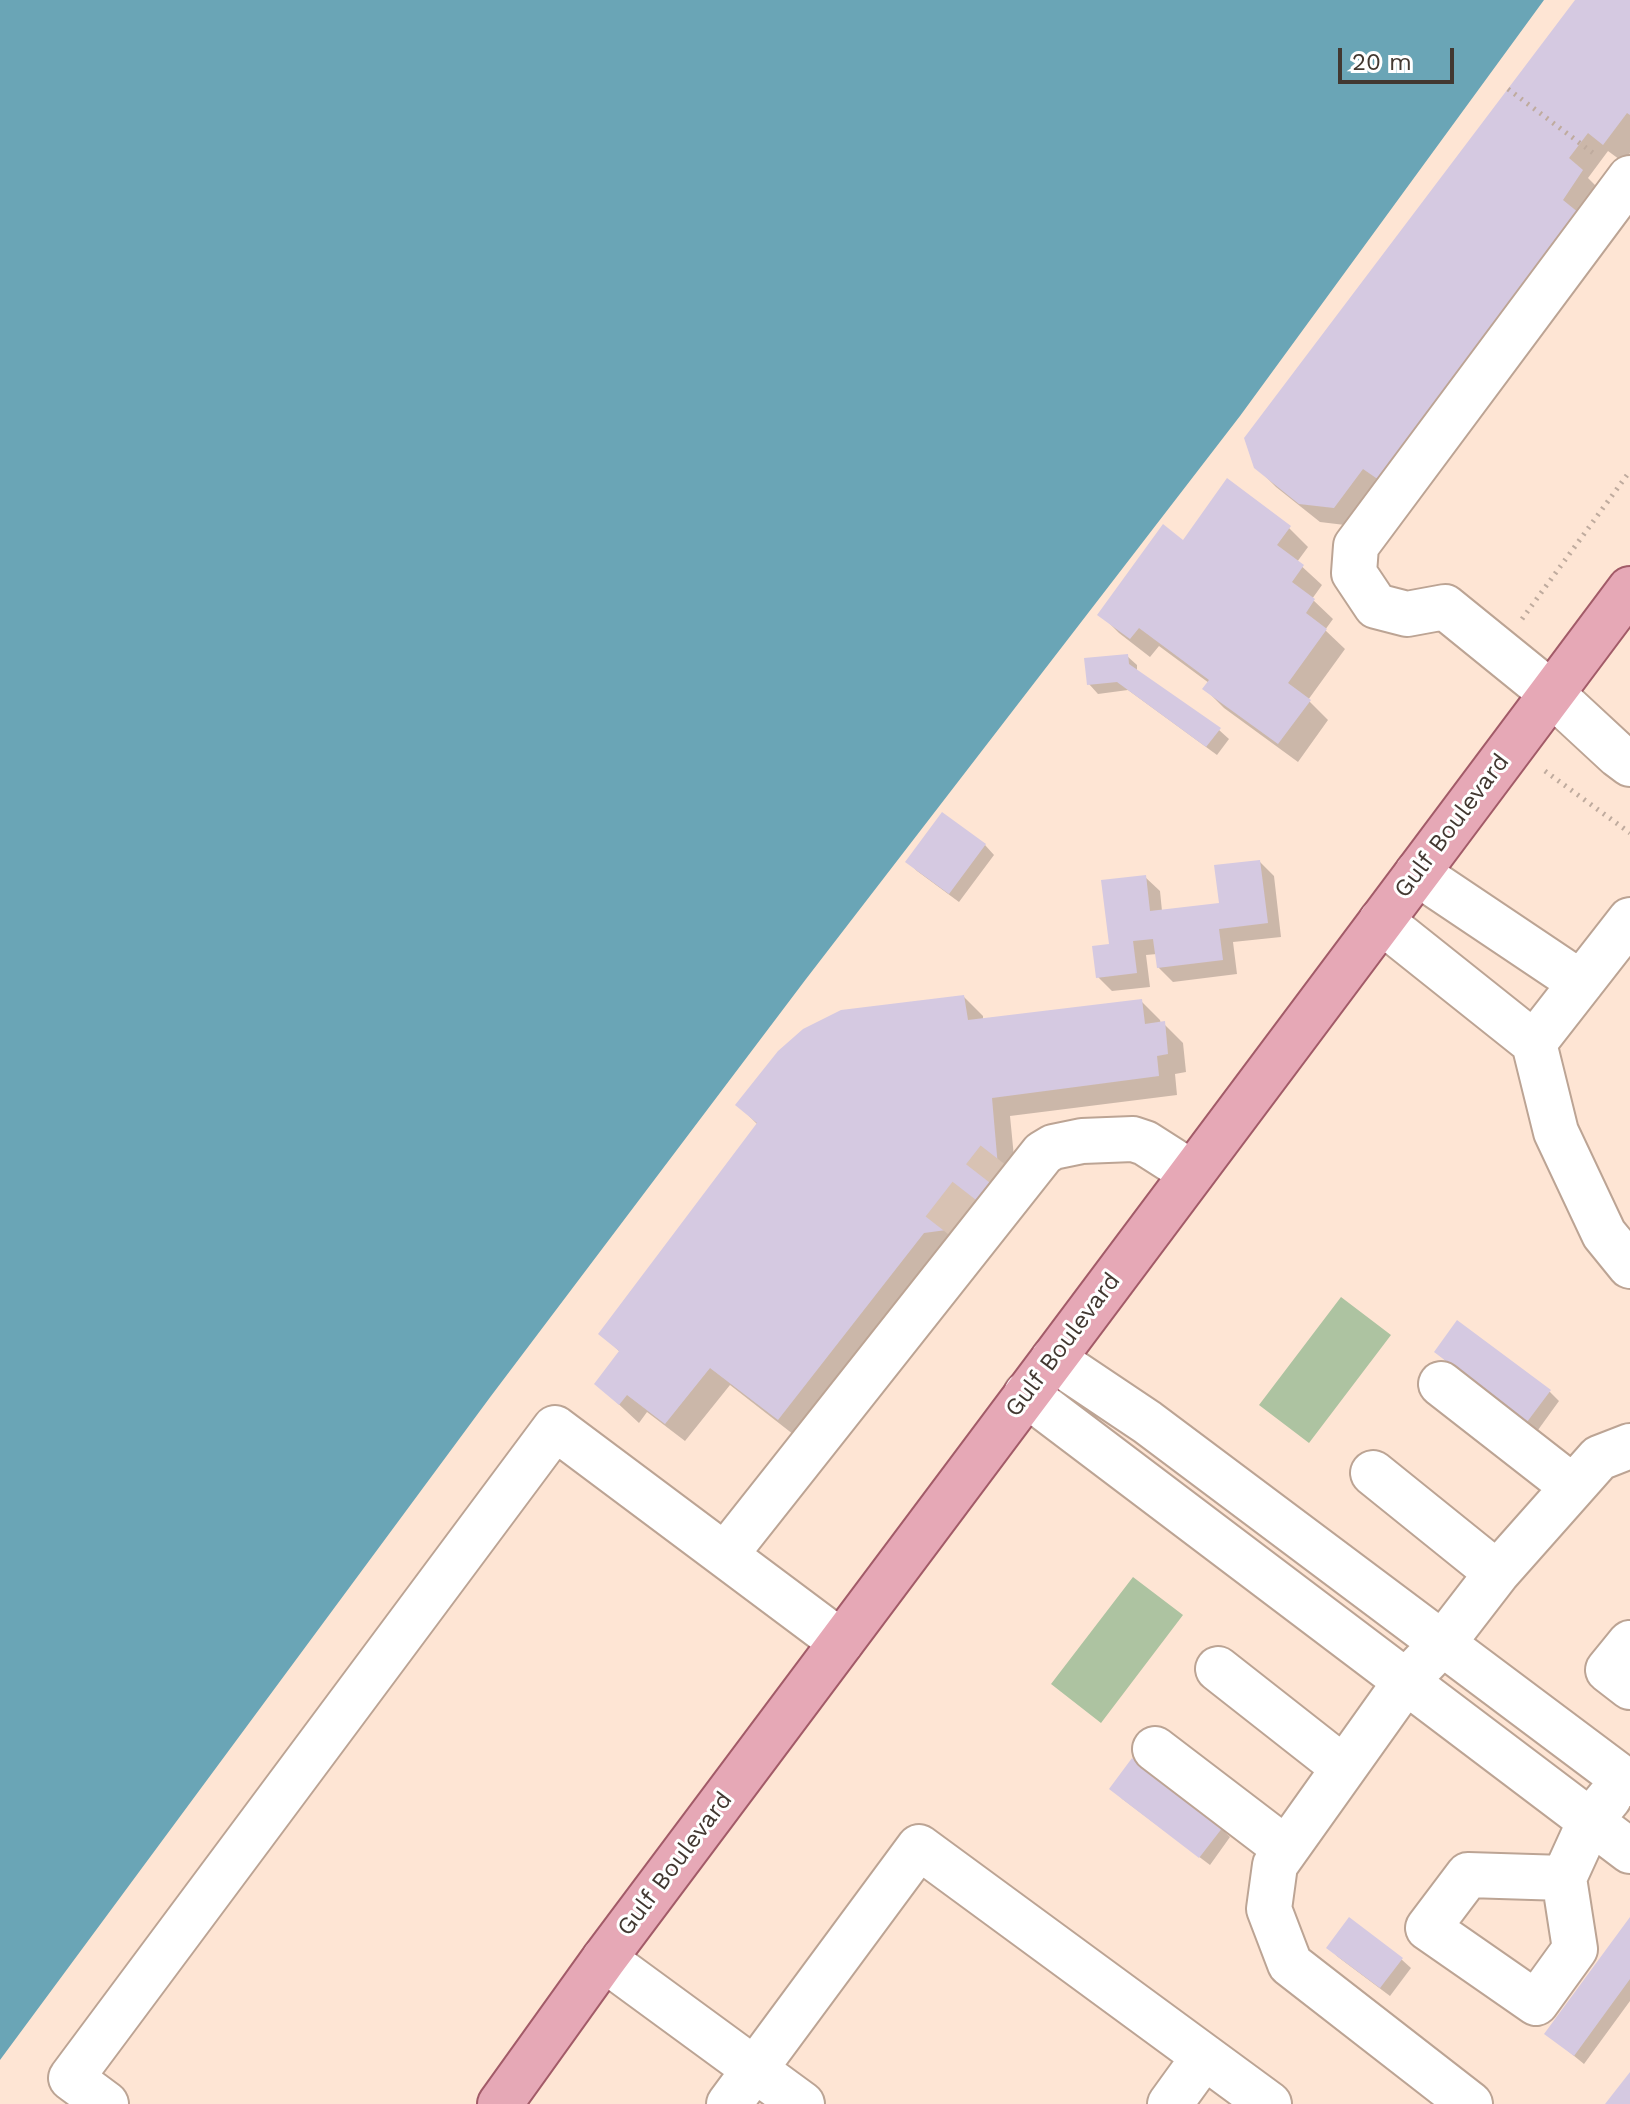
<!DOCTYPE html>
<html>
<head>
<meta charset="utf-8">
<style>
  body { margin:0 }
  #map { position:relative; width:1630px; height:2104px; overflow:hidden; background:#fee5d4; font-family:"Work Sans",sans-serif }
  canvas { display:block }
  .scale { position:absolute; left:1338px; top:48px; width:116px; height:36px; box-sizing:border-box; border:4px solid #423831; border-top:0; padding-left:10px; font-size:24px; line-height:28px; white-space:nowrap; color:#423831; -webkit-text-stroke:6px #fff; paint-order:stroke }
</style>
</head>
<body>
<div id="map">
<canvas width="1630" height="2104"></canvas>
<div class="scale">20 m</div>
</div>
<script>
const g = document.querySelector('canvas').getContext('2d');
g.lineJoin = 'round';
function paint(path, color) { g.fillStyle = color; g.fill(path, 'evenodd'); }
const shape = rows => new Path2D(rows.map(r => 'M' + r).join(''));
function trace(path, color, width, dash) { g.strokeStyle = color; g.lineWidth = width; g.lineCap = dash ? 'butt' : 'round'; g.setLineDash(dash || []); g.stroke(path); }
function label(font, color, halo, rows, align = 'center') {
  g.font = font + ' "Work Sans",sans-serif'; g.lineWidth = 6; g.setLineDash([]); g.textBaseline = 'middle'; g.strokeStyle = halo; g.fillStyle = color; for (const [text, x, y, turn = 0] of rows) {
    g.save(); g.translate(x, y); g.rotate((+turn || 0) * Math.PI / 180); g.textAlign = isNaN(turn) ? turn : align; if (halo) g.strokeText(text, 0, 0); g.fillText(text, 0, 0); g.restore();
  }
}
paint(shape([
  [1341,1297,1391,1335,1309,1443,1259,1405],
  [1133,1577,1183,1615,1101,1723,1051,1684]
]), '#adc3a1');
paint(shape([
  [0,0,1544,0,1240,416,806,979,491,1396,0,2060]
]), '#6aa5b6');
paint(shape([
  [1577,0,1630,0,1630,153,1623,162,1608,151,1588,178,1601,191,1353,526,1320,522,1276,487,1256,467],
  [1289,528,1308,547,1297,562,1322,585,1312,599,1333,619,1325,630,1345,649,1308,700,1328,720,1298,762,1224,708,1205,689,1209,683,1159,646,1150,657,1119,633,1100,614,1184,542],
  [1127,656,1137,665,1137,672,1219,730,1229,739,1217,755,1128,690,1098,694,1089,684],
  [985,845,994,855,959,902,917,871,908,862],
  [1260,862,1274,876,1281,937,1233,942,1237,974,1173,982,1158,967,1157,954,1146,955,1150,987,1112,991,1098,977,1145,877,1160,891,1162,911,1221,905],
  [964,997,983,1016,983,1020,1141,1001,1160,1020,1161,1024,1164,1024,1183,1043,1186,1072,1175,1074,1177,1095,1010,1116,1018,1198,798,1438,730,1385,685,1441,647,1412,639,1423,597,1384,621,1353,601,1334,758,1125,738,1105],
  [1436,1352,1550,1392,1559,1401,1538,1430,1446,1361],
  [1121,1798,1221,1828,1230,1837,1210,1865],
  [1630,1920,1630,2001,1584,2064,1547,2034],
  [1329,1948,1401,1959,1411,1968,1390,1996,1338,1957]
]), '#0003');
paint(shape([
  [1575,0,1630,0,1630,115,1627,113,1603,145,1588,133,1569,158,1583,170,1563,200,1579,213,1379,480,1363,469,1334,508,1299,504,1254,468,1244,438],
  [1227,478,1291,526,1277,545,1304,565,1292,582,1315,599,1306,613,1327,629,1288,683,1311,700,1278,744,1202,689,1209,680,1139,628,1130,639,1097,615,1163,524,1183,540],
  [1128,654,1129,664,1221,728,1206,747,1117,682,1087,685,1084,658],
  [942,812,986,844,949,894,905,862],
  [1260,860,1268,923,1219,929,1223,960,1157,968,1153,939,1133,941,1137,973,1096,978,1092,946,1109,944,1101,880,1146,875,1150,911,1219,903,1214,865],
  [964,995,968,1020,1142,999,1145,1024,1165,1021,1168,1054,1157,1056,1159,1076,992,1098,999,1179,961,1228,924,1233,778,1420,710,1368,665,1424,627,1395,619,1405,594,1384,619,1351,598,1334,757,1123,735,1105,778,1051,803,1029,841,1010],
  [1457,1320,1551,1390,1527,1422,1434,1352],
  [1132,1758,1223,1827,1199,1858,1109,1789],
  [1349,1917,1403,1958,1380,1988,1326,1948],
  [1630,1917,1630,1979,1574,2056,1544,2034],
  [1630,2072,1630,2104,1605,2104]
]), '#d5c9e1');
trace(shape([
  [943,1230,998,1159]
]), '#d8c2b3', 44, [44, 22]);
const minor = shape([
  [1630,178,1356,546,1354,573,1376,606,1407,614,1445,607,1551,693,1618,755,1630,764],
  [1417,873,1581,983],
  [1381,921,1534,1043,1556,1132,1604,1234,1630,1266],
  [1534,1043,1630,920],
  [1053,1359,1147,1422,1630,1784],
  [1441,1384,1573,1487],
  [1026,1394,1630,1851],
  [1373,1473,1497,1573],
  [725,1555,1043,1153,1053,1147,1082,1141,1133,1139,1145,1143,1192,1173],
  [1630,1643,1608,1670,1630,1687],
  [1218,1669,1344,1768],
  [1155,1749,1286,1849],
  [1564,1878,1468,1875,1428,1928,1536,2003,1575,1949,1564,1878,1590,1821,1609,1798],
  [604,1959,802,2104],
  [106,2104,71,2078,555,1428,841,1642],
  [729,2104,919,1847,1269,2104],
  [1170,2104,1204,2057],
  [1470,2104,1290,1964,1269,1909,1275,1865,1406,1681,1443,1643,1497,1573,1599,1458,1630,1446]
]);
const major = shape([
  [500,2104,604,1959,1630,589]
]);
trace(minor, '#bca494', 48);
trace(major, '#a25b68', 48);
trace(shape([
  [1508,89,1597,156],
  [1522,619,1630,471],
  [1545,771,1630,833]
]), '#bfab9e', 5, [2, 6]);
trace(minor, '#fff', 44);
trace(major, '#e6a8b6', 44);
label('24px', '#423831', '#fff', [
  ["Gulf Boulevard",1452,826,-53],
  ["Gulf Boulevard",1063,1345,-53],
  ["Gulf Boulevard",675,1864,-53]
]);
</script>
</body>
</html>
